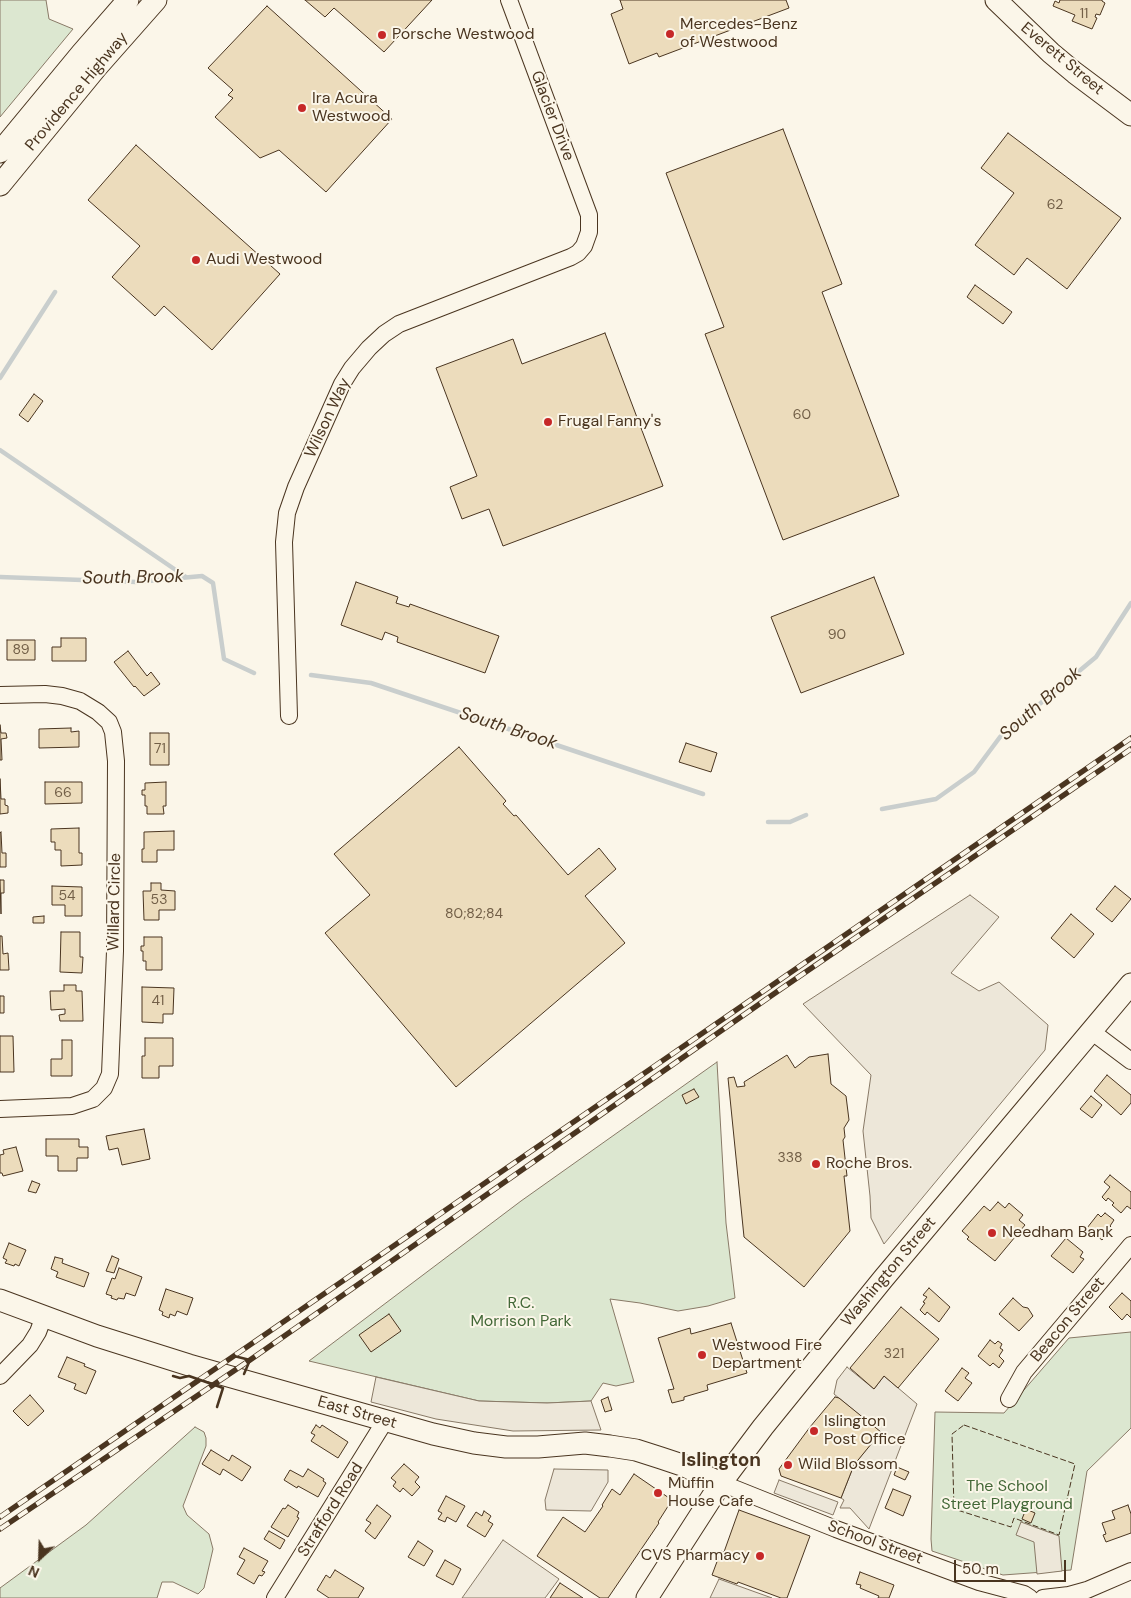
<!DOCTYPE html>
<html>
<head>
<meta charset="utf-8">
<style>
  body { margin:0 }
  #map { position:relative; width:1131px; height:1598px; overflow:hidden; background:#fbf6e9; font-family:"DM Sans",sans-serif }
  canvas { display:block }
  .north { position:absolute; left:15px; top:1533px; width:50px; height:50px; -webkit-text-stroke:4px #fbf6e9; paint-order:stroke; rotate:204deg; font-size:14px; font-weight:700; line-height:20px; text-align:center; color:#4a3520 }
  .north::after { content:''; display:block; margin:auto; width:18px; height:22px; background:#4a3520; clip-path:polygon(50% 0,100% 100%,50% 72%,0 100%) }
  .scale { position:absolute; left:954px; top:1560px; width:112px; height:22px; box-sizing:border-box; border:2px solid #4a3520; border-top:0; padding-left:6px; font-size:15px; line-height:18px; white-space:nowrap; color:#4a3520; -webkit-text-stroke:4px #fbf6e9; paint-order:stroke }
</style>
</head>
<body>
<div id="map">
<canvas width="1131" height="1598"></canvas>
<div class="north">N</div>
<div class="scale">50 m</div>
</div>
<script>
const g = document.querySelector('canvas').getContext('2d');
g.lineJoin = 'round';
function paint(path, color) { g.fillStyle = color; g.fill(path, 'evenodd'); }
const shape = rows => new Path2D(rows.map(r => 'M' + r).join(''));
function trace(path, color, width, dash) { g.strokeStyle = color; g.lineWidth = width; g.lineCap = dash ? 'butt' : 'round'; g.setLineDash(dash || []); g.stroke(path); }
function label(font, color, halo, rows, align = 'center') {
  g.font = font + ' "DM Sans",sans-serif'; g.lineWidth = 4; g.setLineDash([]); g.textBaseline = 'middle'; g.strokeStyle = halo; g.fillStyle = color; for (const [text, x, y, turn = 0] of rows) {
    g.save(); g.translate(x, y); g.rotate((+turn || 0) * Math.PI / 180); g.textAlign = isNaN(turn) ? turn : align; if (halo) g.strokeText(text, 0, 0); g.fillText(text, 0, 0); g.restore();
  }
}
const green = shape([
  [0,0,46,0,49,19,73,29,0,117,0,0],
  [717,1062,726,1223,735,1298,708,1306,678,1311,640,1303,610,1299,634,1382,616,1386,603,1383,591,1401,547,1403,479,1401,309,1361,521,1201,717,1062],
  [1131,1332,1131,1428,1087,1471,1071,1570,1003,1575,932,1551,931,1539,935,1412,1004,1413,1069,1338,1131,1332],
  [195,1427,204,1432,206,1438,206,1446,183,1506,187,1515,209,1534,213,1549,204,1588,198,1594,173,1582,162,1582,157,1598,0,1598,0,1588,86,1525,195,1427]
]);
paint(green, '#dce7d0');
trace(green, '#887966', 1);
const parking = shape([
  [970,895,999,917,951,973,979,991,999,982,1048,1025,1045,1050,884,1244,871,1218,870,1196,863,1131,871,1075,803,1004,970,895],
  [847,1367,874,1389,884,1376,917,1404,869,1529,850,1508,840,1508,844,1500,841,1498,854,1465,880,1432,834,1394,837,1380,847,1367],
  [376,1377,479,1401,547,1403,591,1401,601,1430,513,1431,436,1419,371,1402,376,1377],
  [554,1469,608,1470,608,1482,591,1511,546,1510,545,1500,554,1469],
  [779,1480,838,1502,833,1515,774,1493,779,1480],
  [1021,1522,1059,1536,1062,1571,1037,1574,1034,1542,1016,1535,1021,1522],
  [503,1540,559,1579,545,1598,462,1598,503,1540],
  [719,1579,772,1598,710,1598,719,1579]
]);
paint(parking, '#ede7d9');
trace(parking, '#887966', 1);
trace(shape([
  [0,378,55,292],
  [0,450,186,577],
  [0,577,137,582,202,576,213,583,224,659,254,673],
  [311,675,371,683,703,794],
  [882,809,936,799,974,772,1000,737,1096,657,1131,603],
  [768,822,790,822,806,815]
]), '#c9cecd', 4.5);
const building = shape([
  [305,0,432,0,384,52,334,8,325,17,305,0],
  [620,0,786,0,789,8,659,57,657,53,629,64,611,14,623,9,620,0],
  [1060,0,1102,0,1102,1,1105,3,1100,15,1096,14,1095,17,1097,18,1092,29,1072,21,1075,15,1053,6,1055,1,1059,3,1060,0],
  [267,6,392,119,326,192,279,150,260,158,215,117,233,98,228,95,233,90,208,68,267,6],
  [783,129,842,284,822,292,899,496,783,540,705,334,724,327,666,173,783,129],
  [1008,133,1121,218,1067,289,1027,258,1014,275,975,245,1014,193,981,168,1008,133],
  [136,145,280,274,212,350,164,306,155,316,112,277,140,246,88,200,136,145],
  [975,285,1012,312,1003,324,967,297,975,285],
  [605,333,663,486,503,546,489,509,462,519,450,487,477,476,436,368,513,339,522,364,605,333],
  [34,394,43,401,28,422,19,415,34,394],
  [874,577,904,654,801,693,771,617,874,577],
  [356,582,398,597,396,603,409,607,410,604,499,636,485,673,397,642,398,637,385,632,382,640,341,625,356,582],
  [61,638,86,638,86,661,52,661,52,647,61,647,61,638],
  [7,640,35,640,35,660,7,660,7,640],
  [128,651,147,676,151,672,160,684,144,696,135,686,134,687,114,662,128,651],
  [0,725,1,733,6,733,7,738,1,739,2,760,0,760,0,725],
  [71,728,71,732,79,731,79,747,39,748,39,729,71,728],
  [150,733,169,733,169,765,150,765,150,733],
  [686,743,717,753,711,772,679,762,686,743],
  [459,747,506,801,503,804,514,816,516,815,568,875,599,848,616,869,585,896,625,943,456,1087,325,933,370,895,334,854,459,747],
  [0,779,1,799,5,799,5,805,8,806,8,813,0,814,0,779],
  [45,782,82,782,82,803,45,804,45,782],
  [166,782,166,806,163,806,164,814,147,814,147,806,145,806,145,795,142,795,142,790,145,790,145,783,166,782],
  [79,828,79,853,82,853,82,865,61,866,61,850,55,850,55,842,51,842,51,829,79,828],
  [174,831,174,850,157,850,157,862,142,862,142,849,144,849,144,832,174,831],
  [1,832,2,853,6,853,6,867,0,867,0,833,1,832],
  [0,880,4,880,4,893,1,893,1,914,0,880],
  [151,883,161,883,161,890,175,891,175,910,159,910,159,920,144,920,143,891,151,891,151,883],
  [52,886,82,887,82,916,65,916,65,905,52,905,52,886],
  [1115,886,1131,899,1112,922,1096,909,1115,886],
  [1071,914,1094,934,1074,958,1051,938,1071,914],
  [44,916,44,923,33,923,33,917,44,916],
  [61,932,80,932,80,957,83,957,82,973,60,972,61,932],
  [0,936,2,936,3,954,8,953,9,970,0,970,0,936],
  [144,937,162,937,162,970,146,970,146,961,143,961,143,951,141,951,141,946,144,946,144,937],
  [64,985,76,985,76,991,82,991,83,1021,60,1021,59,1015,65,1014,65,1009,51,1010,50,991,64,991,64,985],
  [142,987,174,988,173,1014,163,1014,163,1023,142,1022,142,987],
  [0,996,4,996,4,1013,0,1013,0,996],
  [0,1036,13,1036,14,1072,0,1072,0,1036],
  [145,1038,173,1038,173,1066,159,1066,159,1078,142,1078,142,1056,145,1056,145,1038],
  [62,1040,72,1040,72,1076,51,1076,51,1059,62,1059,62,1040],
  [828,1054,831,1084,846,1096,849,1120,844,1128,845,1137,843,1140,847,1176,844,1176,850,1231,804,1287,744,1237,728,1078,734,1077,737,1087,745,1086,744,1082,787,1055,795,1068,809,1057,828,1054],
  [1107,1075,1131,1095,1131,1103,1121,1115,1094,1091,1107,1075],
  [694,1089,699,1097,686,1104,682,1095,694,1089],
  [1091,1096,1102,1105,1092,1118,1080,1109,1091,1096],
  [144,1129,150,1159,122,1165,118,1148,109,1150,106,1136,144,1129],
  [46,1139,79,1139,79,1147,88,1147,88,1158,77,1158,77,1171,58,1171,58,1156,46,1156,46,1139],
  [16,1147,23,1171,3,1176,2,1173,0,1173,0,1155,4,1154,3,1150,16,1147],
  [1110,1175,1131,1192,1131,1209,1127,1206,1121,1213,1112,1205,1114,1203,1108,1198,1106,1201,1102,1197,1110,1187,1104,1182,1110,1175],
  [32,1181,40,1184,36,1193,28,1191,32,1181],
  [998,1202,1005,1208,1009,1203,1023,1215,1019,1220,1025,1225,995,1261,967,1239,969,1237,962,1231,984,1206,990,1211,998,1202],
  [1105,1213,1114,1220,1110,1226,1112,1228,1102,1240,1087,1228,1098,1214,1101,1217,1105,1213],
  [1066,1238,1083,1252,1080,1257,1084,1259,1073,1273,1051,1256,1066,1238],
  [9,1243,26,1250,19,1266,15,1264,14,1266,5,1263,7,1260,3,1258,9,1243],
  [112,1256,119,1259,114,1273,106,1271,112,1256],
  [55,1257,63,1259,62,1263,89,1273,84,1287,56,1277,58,1272,51,1269,55,1257],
  [119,1268,142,1277,135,1296,126,1293,124,1299,118,1298,117,1300,111,1298,112,1296,106,1294,112,1278,115,1279,119,1268],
  [929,1288,950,1307,939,1322,927,1312,925,1315,920,1310,925,1303,923,1302,927,1297,923,1295,929,1288],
  [166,1289,193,1298,187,1315,177,1311,175,1316,170,1314,169,1318,162,1315,163,1312,159,1310,166,1289],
  [1122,1293,1131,1301,1131,1318,1127,1314,1122,1320,1109,1307,1122,1293],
  [1013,1298,1023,1307,1028,1308,1033,1316,1019,1331,999,1314,1013,1298],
  [901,1307,939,1339,898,1388,884,1376,874,1389,850,1368,901,1307],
  [389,1314,401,1331,371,1352,359,1335,389,1314],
  [731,1323,747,1373,707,1385,708,1390,684,1397,684,1400,672,1403,668,1390,674,1389,658,1338,690,1328,691,1334,731,1323],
  [990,1340,995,1344,998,1341,1002,1344,1000,1348,1003,1350,999,1356,1004,1361,999,1368,993,1363,990,1366,978,1356,990,1340],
  [67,1357,85,1364,84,1366,96,1371,86,1394,74,1389,76,1384,58,1377,67,1357],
  [962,1368,969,1373,965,1378,972,1383,958,1401,945,1391,962,1368],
  [30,1395,44,1411,28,1426,13,1411,30,1395],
  [608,1397,612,1410,605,1412,601,1400,608,1397],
  [835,1397,839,1398,881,1432,854,1465,841,1498,781,1476,779,1469,810,1427,835,1397],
  [316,1425,320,1428,322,1425,348,1442,338,1458,311,1441,315,1435,311,1433,316,1425],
  [211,1450,229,1461,232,1455,251,1467,242,1481,223,1469,220,1475,202,1464,211,1450],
  [404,1464,419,1477,415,1482,420,1487,412,1496,403,1488,400,1492,393,1486,396,1482,391,1478,404,1464],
  [897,1467,909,1472,905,1480,894,1475,897,1467],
  [308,1469,324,1479,323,1481,326,1483,318,1497,298,1486,297,1488,284,1480,290,1470,303,1477,308,1469],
  [634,1474,672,1500,658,1522,659,1523,608,1598,600,1598,537,1556,563,1517,585,1532,603,1506,602,1505,612,1489,620,1495,634,1474],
  [893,1489,911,1496,903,1516,885,1508,893,1489],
  [446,1496,465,1506,456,1522,447,1517,445,1522,438,1519,442,1513,438,1511,446,1496],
  [288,1505,299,1512,297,1517,299,1518,288,1537,271,1527,283,1508,285,1509,288,1505],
  [377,1505,391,1516,375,1539,365,1531,371,1523,366,1520,377,1505],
  [1128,1505,1131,1514,1131,1533,1106,1542,1103,1535,1106,1534,1102,1523,1115,1519,1112,1511,1128,1505],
  [1026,1509,1035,1513,1031,1523,1022,1519,1026,1509],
  [739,1510,810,1536,787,1598,781,1598,738,1582,737,1584,712,1575,721,1551,724,1552,739,1510],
  [484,1511,491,1516,488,1521,493,1524,485,1537,467,1526,476,1512,482,1516,484,1511],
  [269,1531,285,1540,280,1549,264,1539,269,1531],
  [418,1541,433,1551,424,1566,408,1557,418,1541],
  [244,1548,268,1561,262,1571,265,1572,262,1576,259,1575,254,1584,237,1574,245,1560,239,1557,244,1548],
  [445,1560,461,1569,453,1585,436,1576,445,1560],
  [335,1570,364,1588,358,1598,329,1598,317,1590,326,1575,330,1578,335,1570],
  [860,1572,894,1585,889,1598,878,1598,879,1596,860,1588,861,1585,856,1584,860,1572],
  [560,1583,583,1598,550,1598,560,1583]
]);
paint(building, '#ecdcbc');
trace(building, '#4a3520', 1);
const minor = shape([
  [0,695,45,694,62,696,80,701,98,712,109,722,113,732,116,761,115,951,110,1074,104,1088,93,1099,72,1106,0,1109],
  [289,716,284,542,287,513,296,487,342,384,352,368,369,348,384,334,399,324,571,257,578,253,584,246,589,232,589,215,509,0],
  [1091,1031,1131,1061],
  [0,1376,30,1345,38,1332,44,1316],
  [1009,1399,1024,1372,1131,1245],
  [721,1483,836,1529,979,1582,1024,1594,1030,1598],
  [275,1598,385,1421],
  [1043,1598,1069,1595,1087,1590,1131,1571]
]);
const major = shape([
  [996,0,1051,53,1075,73,1131,115],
  [0,152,81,54,128,0],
  [0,185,96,68,156,0],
  [0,1300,97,1336,189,1365,433,1434,474,1443,506,1447,538,1447,585,1443,610,1446,636,1450,661,1458,682,1465,721,1483],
  [647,1598,721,1483,763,1427,883,1279,1131,984]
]);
trace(minor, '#4a3520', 18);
trace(major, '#4a3520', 23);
trace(minor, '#fbf6e9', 16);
trace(major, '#fbf6e9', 21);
const rail = shape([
  [0,1517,1131,738],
  [0,1529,250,1360,778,991,1131,749]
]);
trace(rail, '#4a3520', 5.5);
trace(rail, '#fbf6e9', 4, [11]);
trace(shape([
  [964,1425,1075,1464,1059,1535,1014,1518,1011,1527,954,1509,952,1434,964,1425]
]), '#4a3520', 1, [6, 2.5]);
trace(shape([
  [234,1356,250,1360,244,1374],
  [173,1376,180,1378,189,1376,223,1388,217,1407]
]), '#4a3520', 2.5);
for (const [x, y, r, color] of [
  [670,34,5,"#c62828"],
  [382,35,5,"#c62828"],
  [302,108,5,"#c62828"],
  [196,260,5,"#c62828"],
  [548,422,5,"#c62828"],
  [816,1164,5,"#c62828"],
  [992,1233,5,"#c62828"],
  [702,1355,5,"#c62828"],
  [814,1431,5,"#c62828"],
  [788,1465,5,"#c62828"],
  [658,1493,5,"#c62828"],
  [760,1556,5,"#c62828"]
]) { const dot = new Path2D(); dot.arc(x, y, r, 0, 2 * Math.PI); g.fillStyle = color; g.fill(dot); trace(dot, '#fbf6e9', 2); }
label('14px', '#725f47', null, [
  ["11",1084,14],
  ["62",1055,205],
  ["60",802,415],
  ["90",837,635],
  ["89",21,650],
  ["71",160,749],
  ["66",63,793],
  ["54",67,896],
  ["53",159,900],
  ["80;82;84",474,914],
  ["41",158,1001],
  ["338",790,1158],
  ["321",894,1354]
]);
label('16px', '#4a3520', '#fbf6e9', [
  ["Mercedes-Benz",680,25],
  ["of Westwood",680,43],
  ["Porsche Westwood",392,35],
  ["Ira Acura",312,99],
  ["Westwood",312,117],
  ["Audi Westwood",206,260],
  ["Frugal Fanny's",558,422],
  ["Roche Bros.",826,1164],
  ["Needham Bank",1002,1233],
  ["Westwood Fire",712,1346],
  ["Department",712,1364],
  ["Islington",824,1422],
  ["Post Office",824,1440],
  ["Wild Blossom",798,1465],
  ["Muffin",668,1484],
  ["House Cafe",668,1502],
  ["CVS Pharmacy",750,1556,"right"]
], 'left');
label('16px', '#4a3520', '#fbf6e9', [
  ["Everett Street",1062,59,40],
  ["Providence Highway",77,92,-50],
  ["Glacier Drive",552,116,69],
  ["Wilson Way",328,418,-65],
  ["Willard Circle",115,902,-89],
  ["Washington Street",889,1272,-50],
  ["Beacon Street",1068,1320,-50],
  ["East Street",357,1413,16],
  ["Strafford Road",331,1510,-58],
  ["School Street",875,1543,20]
]);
label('16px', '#436837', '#fbf6e9', [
  ["R.C.",521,1304],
  ["Morrison Park",521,1322],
  ["The School",1007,1487],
  ["Street Playground",1007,1505]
]);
label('italic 18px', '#4a3520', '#fbf6e9', [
  ["South Brook",133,578,-1],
  ["South Brook",1041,704,-41],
  ["South Brook",508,729,18]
]);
label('bold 19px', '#4a3520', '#fbf6e9', [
  ["Islington",721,1461]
]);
</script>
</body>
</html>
